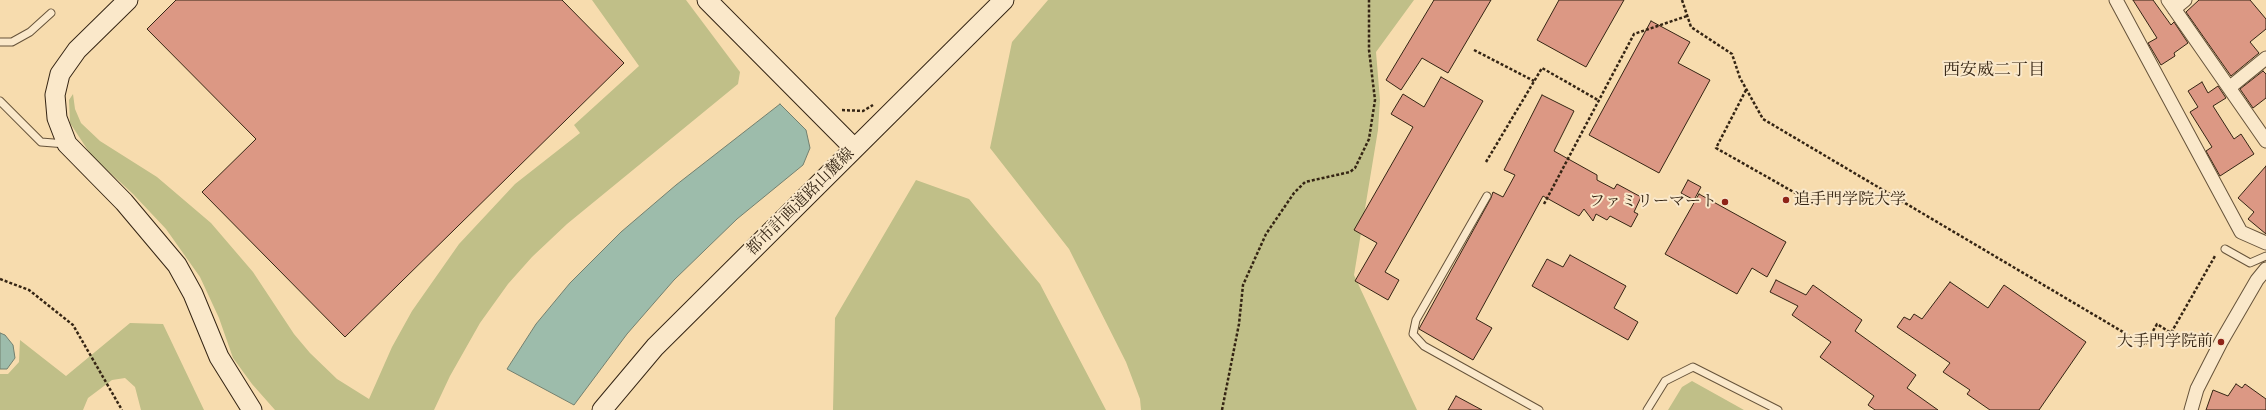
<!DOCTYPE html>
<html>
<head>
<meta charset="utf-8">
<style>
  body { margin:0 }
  canvas { display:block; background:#f7dcae }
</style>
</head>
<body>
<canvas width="2266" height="410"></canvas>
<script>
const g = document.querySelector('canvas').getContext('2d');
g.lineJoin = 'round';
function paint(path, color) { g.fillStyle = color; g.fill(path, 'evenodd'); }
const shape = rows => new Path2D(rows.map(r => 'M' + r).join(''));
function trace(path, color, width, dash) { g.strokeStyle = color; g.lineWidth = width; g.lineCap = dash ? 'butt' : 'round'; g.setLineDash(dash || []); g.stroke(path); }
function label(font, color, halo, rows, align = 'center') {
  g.font = font + ' Alegreya,"Noto Serif JP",serif'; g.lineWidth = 4; g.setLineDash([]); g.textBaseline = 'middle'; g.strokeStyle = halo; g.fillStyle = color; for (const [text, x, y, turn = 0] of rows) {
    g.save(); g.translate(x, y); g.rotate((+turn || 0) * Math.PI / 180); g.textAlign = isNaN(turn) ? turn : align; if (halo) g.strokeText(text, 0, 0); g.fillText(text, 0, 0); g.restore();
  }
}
paint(shape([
  [592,0,686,0,740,72,738,84,567,224,532,257,508,284,480,323,450,376,434,410,275,410,252,384,233,358,219,318,200,277,166,229,133,194,91,155,70,123,69,100,73,94,75,109,81,123,100,141,157,177,211,223,253,272,294,334,310,353,337,379,369,399,392,347,412,311,459,244,515,184,580,133,574,125,639,66],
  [1048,0,1414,0,1376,52,1380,100,1378,130,1354,275,1417,410,1141,410,1140,399,1126,362,1069,249,990,148,1012,42],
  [916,180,969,199,1040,284,1106,410,833,410,835,318],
  [130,323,163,324,204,410,141,410,135,387,125,378,112,380,88,398,83,410,0,410,0,374,8,374,19,362,20,340,66,376],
  [1692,381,1744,410,1668,410,1682,387]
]), '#c0bf88');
const water = shape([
  [780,104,806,130,810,148,803,165,737,219,674,280,627,334,574,405,507,369,536,324,570,283,621,232,676,185,780,104],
  [0,333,5,335,13,345,15,358,7,369,0,369,0,333]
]);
paint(water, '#9dbcab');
trace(water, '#73806f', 1);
const building = shape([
  [176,0,562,0,624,63,345,337,202,192,256,139,147,29,176,0],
  [1434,0,1491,0,1448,73,1422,58,1401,90,1386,80,1434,0],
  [1559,0,1624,0,1586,67,1537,40,1559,0],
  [2133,0,2153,0,2171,25,2174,22,2188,43,2174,53,2175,56,2161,65,2148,43,2157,38,2133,0],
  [2199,0,2250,0,2266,19,2266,29,2250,42,2259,53,2231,76,2186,12,2199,0],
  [1651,21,1690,42,1678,63,1710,80,1659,173,1589,135,1651,21],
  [2263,71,2266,74,2266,98,2253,108,2240,89,2263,71],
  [1441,77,1483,101,1385,272,1399,280,1388,300,1355,281,1377,243,1354,230,1413,127,1391,114,1403,94,1424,107,1441,77],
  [2202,82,2208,93,2218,86,2226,98,2213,106,2234,139,2241,134,2254,154,2220,176,2206,151,2212,147,2190,112,2198,107,2188,91,2202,82],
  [1542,95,1574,111,1554,151,1597,175,1597,180,1614,189,1617,184,1641,197,1634,212,1638,214,1631,227,1610,216,1607,220,1596,214,1593,221,1584,209,1579,216,1543,196,1476,319,1492,328,1473,360,1419,329,1420,327,1491,198,1493,192,1503,197,1515,175,1504,170,1542,95],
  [2266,166,2266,234,2248,219,2254,212,2238,198,2266,166],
  [1688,180,1701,187,1694,200,1681,193,1688,180],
  [1699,194,1786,242,1767,277,1752,268,1737,294,1665,254,1699,194],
  [1570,255,1626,286,1614,308,1638,322,1628,340,1532,286,1547,259,1563,267,1570,255],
  [1776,280,1806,295,1813,285,1862,320,1855,331,1916,375,1907,388,1938,410,1875,410,1868,405,1874,396,1820,357,1831,342,1792,315,1798,306,1770,292,1776,280],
  [1950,282,1988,308,2004,285,2086,342,2039,410,1990,410,1967,394,1970,390,1943,372,1950,363,1897,327,1904,317,1910,320,1914,314,1922,319,1950,282],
  [2236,384,2242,388,2245,384,2266,399,2266,410,2206,410,2213,390,2228,396,2236,384],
  [1456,396,1482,410,1448,410,1456,396]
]);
paint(building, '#dc9884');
trace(building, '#352514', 1);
const lane = shape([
  [0,42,12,42,30,32,51,13],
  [0,101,41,142,66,144],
  [1487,196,1416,320,1413,334,1424,346,1539,410],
  [2225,249,2250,263,2266,256],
  [1647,410,1665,381,1693,367,1778,410]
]);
const street = shape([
  [2116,0,2241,232,2266,243],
  [2168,0,2266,141],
  [2174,9,2185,0],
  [2229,88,2266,58],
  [2191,410,2197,389,2221,342,2257,280,2266,269]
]);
const secondary = shape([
  [128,0,77,50,60,74,55,95,57,118,67,144,124,202,177,265,193,294,219,357,252,410],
  [707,0,854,148],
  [602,410,655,347,1004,0]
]);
trace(lane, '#66533a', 9);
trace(street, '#66533a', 15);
trace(secondary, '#352514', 21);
trace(shape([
  [1682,0,1691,27,1732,54,1740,78,1763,119,2145,345,2157,324,2171,333,2215,256,2216,257],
  [1474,50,1534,81],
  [1746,90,1716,148,1813,203],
  [842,110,863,111,873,105],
  [1486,162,1542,68,1598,100],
  [1544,204,1634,34,1687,16],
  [0,279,29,290,73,325,122,410],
  [1222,410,1239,324,1243,285,1266,234,1294,193,1305,182,1350,172,1355,168,1369,139,1375,100,1369,50,1369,0]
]), '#352514', 2.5, [3, 2]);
trace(lane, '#fae8ca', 7);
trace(street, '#fae8ca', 13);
trace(secondary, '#fae8ca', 19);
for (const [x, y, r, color] of [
  [1786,200,4,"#8f2418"],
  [1725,202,4,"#8f2418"],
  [2221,342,4,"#8f2418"]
]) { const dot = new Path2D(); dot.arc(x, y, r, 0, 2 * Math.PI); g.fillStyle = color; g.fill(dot); trace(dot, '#fae8ca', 1.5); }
label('16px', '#352514', '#fae8ca', [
  ["追手門学院大学",1794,200,"left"],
  ["ファミリーマート",1717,202],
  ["大手門学院前",2213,342]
], 'right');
label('16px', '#352514', '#fae8ca', [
  ["都市計画道路山麓線",801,202,-45]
]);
label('17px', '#352514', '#fae8ca', [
  ["西安威二丁目",1994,71]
]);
</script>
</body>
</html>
